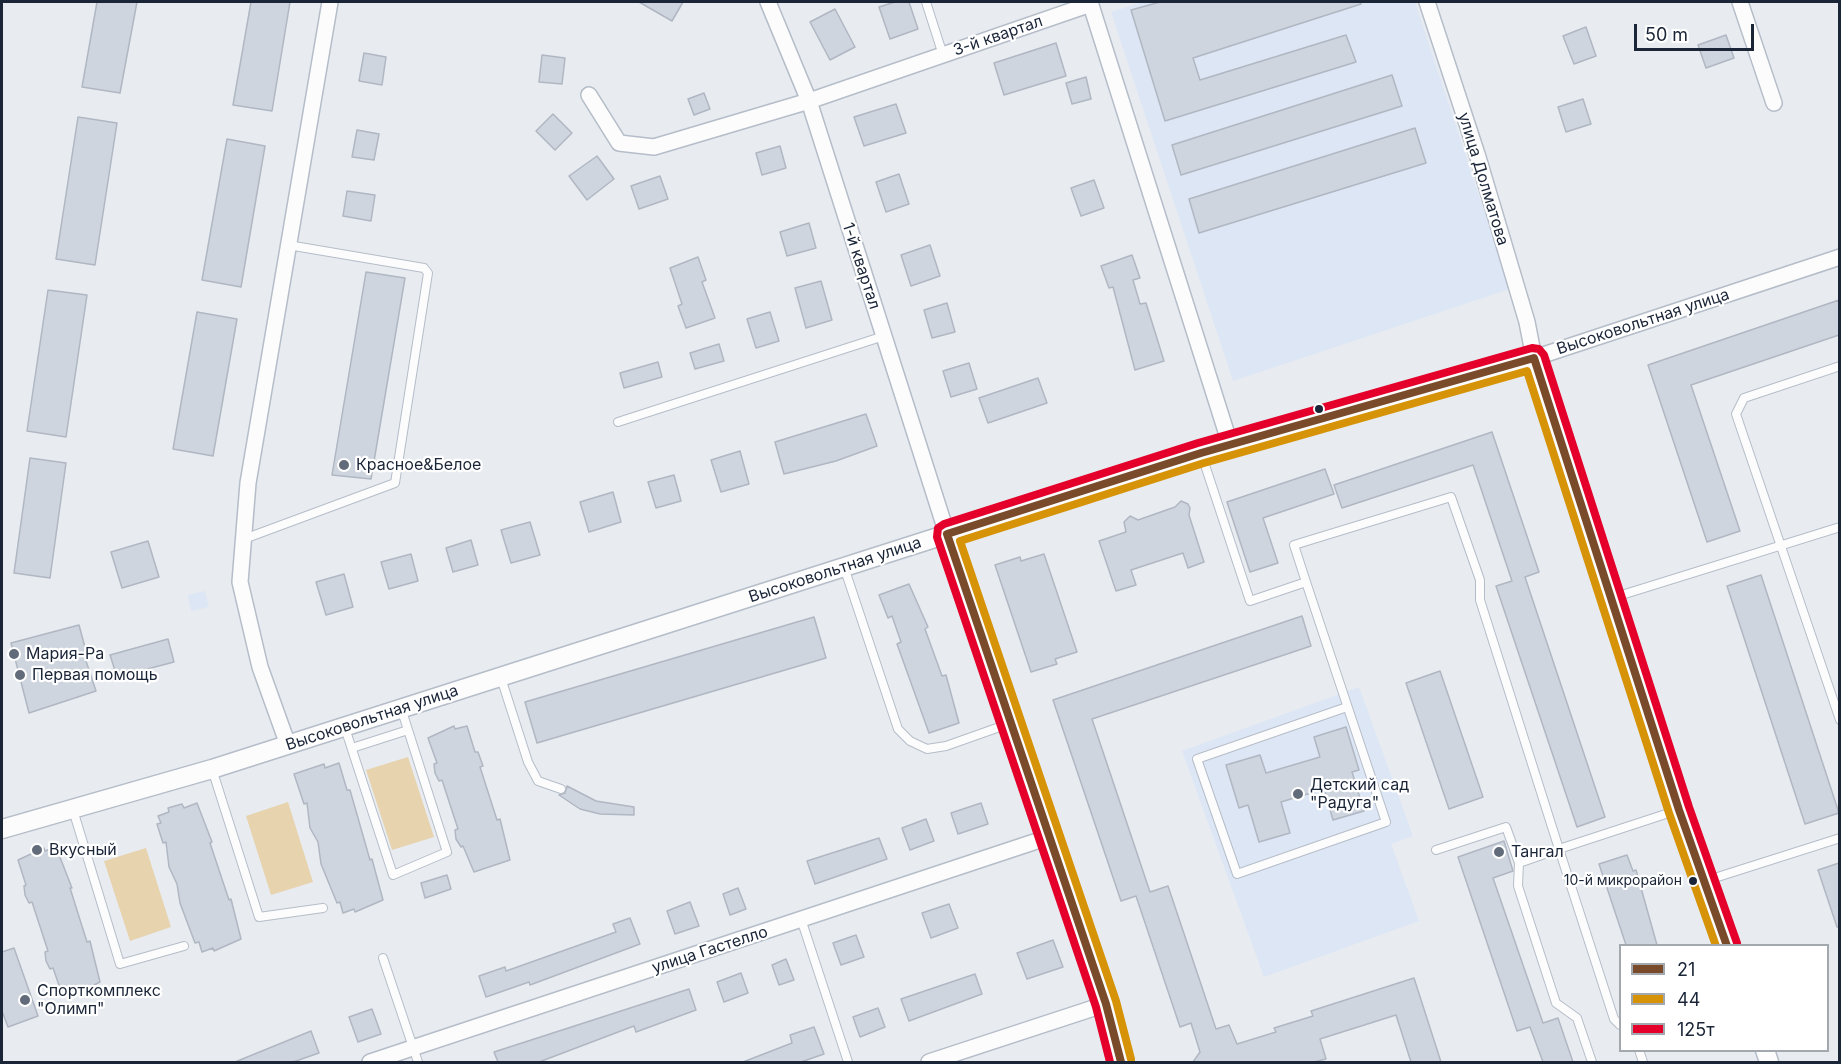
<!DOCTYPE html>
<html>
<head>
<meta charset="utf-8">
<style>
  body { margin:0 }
  #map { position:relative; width:1841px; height:1064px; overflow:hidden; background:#e8ecf1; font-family:Inter,sans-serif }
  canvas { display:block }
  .frame { position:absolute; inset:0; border:3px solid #1a2538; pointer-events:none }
  .legend { position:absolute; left:1619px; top:944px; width:210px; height:108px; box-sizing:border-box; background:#fff; border:2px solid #a3a8af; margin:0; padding:8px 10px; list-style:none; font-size:18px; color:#1a2538 }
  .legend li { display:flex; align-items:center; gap:12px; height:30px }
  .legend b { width:30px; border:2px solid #a3a8af }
  .scale { position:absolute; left:1634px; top:24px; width:120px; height:27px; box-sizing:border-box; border:3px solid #1a2538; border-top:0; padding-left:8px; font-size:18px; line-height:21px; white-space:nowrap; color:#1a2538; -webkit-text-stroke:4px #fff; paint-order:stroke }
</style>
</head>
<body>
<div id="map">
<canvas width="1841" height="1064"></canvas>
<div class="frame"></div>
<ul class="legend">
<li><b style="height:8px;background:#7a4b2a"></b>21</li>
<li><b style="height:8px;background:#d69308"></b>44</li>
<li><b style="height:8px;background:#e4002b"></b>125т</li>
</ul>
<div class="scale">50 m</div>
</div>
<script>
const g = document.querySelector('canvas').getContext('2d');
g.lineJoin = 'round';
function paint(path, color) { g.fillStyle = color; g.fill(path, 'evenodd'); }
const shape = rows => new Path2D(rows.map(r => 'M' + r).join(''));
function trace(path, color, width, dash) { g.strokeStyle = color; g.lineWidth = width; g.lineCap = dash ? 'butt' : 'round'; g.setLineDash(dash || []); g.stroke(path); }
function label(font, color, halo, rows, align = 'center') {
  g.font = font + ' Inter,sans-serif'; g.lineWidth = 4.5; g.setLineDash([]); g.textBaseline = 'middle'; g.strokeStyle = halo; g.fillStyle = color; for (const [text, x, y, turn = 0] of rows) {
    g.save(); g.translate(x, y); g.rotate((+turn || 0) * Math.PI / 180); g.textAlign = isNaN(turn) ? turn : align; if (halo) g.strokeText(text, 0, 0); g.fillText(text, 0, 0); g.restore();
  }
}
paint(shape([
  [1142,2,1415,2,1510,289,1233,381,1111,12],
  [205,591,209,607,191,611,188,595],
  [1359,687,1413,836,1391,844,1419,921,1264,977,1182,751]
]), '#dde6f5');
paint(shape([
  [408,757,434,837,392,850,366,770],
  [288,802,313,882,271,895,246,816],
  [146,848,171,927,130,941,104,861]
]), '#e7d3ae');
const building = shape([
  [97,2,137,2,120,93,82,87,97,2],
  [251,2,290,2,272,111,233,105,251,2],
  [639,2,683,2,672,21,639,2],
  [895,2,909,2,918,29,890,39,879,7,895,2],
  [1160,2,1360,2,1361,4,1193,58,1200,80,1346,35,1356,62,1165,121,1131,10,1160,2],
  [835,9,855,47,830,60,810,22,835,9],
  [1586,27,1596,56,1574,64,1563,36,1586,27],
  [1726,35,1734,58,1706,68,1698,45,1726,35],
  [1056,43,1066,76,1004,95,994,63,1056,43],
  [364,53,386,57,382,85,359,81,364,53],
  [542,55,565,58,562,84,539,82,542,55],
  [1392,75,1402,106,1181,175,1172,145,1392,75],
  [1086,77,1091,99,1072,104,1066,83,1086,77],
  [704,93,710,109,694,115,688,99,704,93],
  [1583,99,1591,124,1566,132,1558,107,1583,99],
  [896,104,906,133,864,146,854,117,896,104],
  [553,114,572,133,555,150,536,131,553,114],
  [78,117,117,123,95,265,56,259,78,117],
  [1415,128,1426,163,1199,233,1189,199,1415,128],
  [357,130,379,134,374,160,352,157,357,130],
  [227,139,265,146,241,287,202,280,227,139],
  [780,146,786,168,762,175,756,153,780,146],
  [597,156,614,179,587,200,569,176,597,156],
  [899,174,909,204,886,212,876,182,899,174],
  [660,176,668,199,639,209,631,186,660,176],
  [1094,180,1104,208,1081,216,1071,188,1094,180],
  [347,191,375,195,371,221,343,216,347,191],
  [809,223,816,248,787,256,780,232,809,223],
  [930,245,940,276,911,286,901,255,930,245],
  [1132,255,1140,278,1133,280,1140,304,1146,303,1164,361,1135,370,1113,287,1109,288,1101,266,1132,255],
  [698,257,706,280,702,282,715,318,686,328,678,306,682,304,670,268,698,257],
  [366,272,405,278,371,479,332,475,366,272],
  [821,281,832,320,806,328,795,288,821,281],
  [48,290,87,295,66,437,27,431,48,290],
  [1839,300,1839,335,1691,385,1740,531,1707,542,1648,365,1839,300],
  [947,303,955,332,932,338,924,310,947,303],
  [197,312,237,319,213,456,173,449,197,312],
  [770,312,779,341,756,348,747,319,770,312],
  [719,344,724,361,695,369,690,353,719,344],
  [658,362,662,377,624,388,620,373,658,362],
  [969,363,977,389,951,397,943,371,969,363],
  [1038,378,1047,403,988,423,979,398,1038,378],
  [866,414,877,446,836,461,784,474,775,442,866,414],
  [1492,432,1539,572,1525,577,1605,817,1577,827,1496,586,1512,581,1473,465,1342,508,1334,485,1492,432],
  [740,451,749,484,721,492,711,460,740,451],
  [30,458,66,463,50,578,14,573,30,458],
  [1325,469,1334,494,1263,518,1278,563,1250,572,1227,502,1325,469],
  [674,475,681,501,656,508,648,482,674,475],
  [613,492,621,522,589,532,580,502,613,492],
  [1181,501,1188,504,1190,508,1189,515,1204,562,1188,568,1183,553,1131,570,1136,585,1116,591,1099,541,1126,532,1124,522,1130,516,1138,520,1175,507,1181,501],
  [530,522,540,555,511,563,501,530,530,522],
  [471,540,478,565,453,572,446,548,471,540],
  [148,541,159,577,122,588,111,552,148,541],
  [411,554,418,581,389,589,381,562,411,554],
  [1044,554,1077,652,1055,659,1057,664,1031,672,995,565,1020,557,1021,561,1044,554],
  [344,574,353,607,326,615,316,582,344,574],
  [1761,575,1839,813,1805,824,1727,586,1761,575],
  [909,584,928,627,925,629,942,676,946,675,959,723,929,733,897,644,901,642,892,616,888,618,879,595,909,584],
  [1302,616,1311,646,1092,719,1150,892,1168,886,1216,1029,1229,1025,1237,1044,1276,1032,1274,1028,1313,1016,1311,1011,1414,978,1441,1062,1411,1062,1396,1015,1320,1039,1326,1059,1314,1062,1193,1062,1200,1052,1191,1023,1180,1027,1136,896,1121,901,1053,700,1302,616],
  [814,617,826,658,537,743,525,702,814,617],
  [79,625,86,651,83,652,96,691,29,713,11,643,79,625],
  [168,639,174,662,117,677,110,655,168,639],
  [1440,671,1483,797,1449,809,1406,683,1440,671],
  [454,726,455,729,467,726,475,752,478,752,483,766,480,767,497,820,500,819,510,860,474,872,463,846,461,847,456,839,455,830,458,829,442,780,439,781,435,773,434,764,437,763,428,738,454,726],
  [1346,727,1359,770,1352,772,1364,811,1333,820,1324,789,1281,802,1290,833,1259,842,1248,805,1239,808,1226,765,1260,755,1266,773,1320,757,1314,737,1346,727],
  [339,763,347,790,350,790,370,860,372,859,383,900,355,912,354,909,343,913,340,902,337,903,321,864,318,842,310,828,307,803,304,804,294,774,324,764,325,768,339,763],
  [567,786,596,801,634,807,634,815,600,814,580,809,559,795,565,793,567,786],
  [197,803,212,842,210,843,229,900,231,899,241,939,214,951,213,948,202,952,199,942,195,943,180,903,177,884,169,867,166,842,163,843,157,824,161,823,158,816,169,812,168,808,182,804,184,808,197,803],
  [981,803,988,824,958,834,951,813,981,803],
  [926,819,934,841,910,850,902,828,926,819],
  [879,838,887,859,815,884,807,861,879,838],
  [1504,841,1513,871,1493,878,1543,1023,1558,1018,1573,1062,1543,1062,1530,1027,1517,1031,1458,857,1504,841],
  [56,847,72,888,70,888,87,942,90,941,100,982,76,994,75,990,62,994,53,968,50,969,46,961,45,952,48,951,32,902,29,903,25,895,24,886,26,885,18,860,44,848,45,851,56,847],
  [1627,855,1633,871,1636,870,1657,945,1626,945,1599,864,1627,855],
  [1839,863,1839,927,1837,927,1818,870,1839,863],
  [447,875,451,889,425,898,421,883,447,875],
  [738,888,746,909,730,915,723,894,738,888],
  [690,902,699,926,675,934,667,911,690,902],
  [949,904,958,928,931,938,922,913,949,904],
  [630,918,640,944,530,985,529,982,486,997,479,976,505,967,506,971,616,932,613,924,630,918],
  [856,935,864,957,841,965,833,943,856,935],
  [1053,940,1063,967,1027,979,1017,953,1053,940],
  [14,948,38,1016,8,1027,2,1011,2,952,14,948],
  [786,959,794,980,779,985,772,965,786,959],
  [741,973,748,993,724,1002,717,982,741,973],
  [975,974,982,994,909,1021,901,999,975,974],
  [689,989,696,1010,636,1032,634,1026,539,1062,498,1062,494,1052,689,989],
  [878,1008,885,1027,860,1037,853,1017,878,1008],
  [372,1009,381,1034,358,1042,349,1017,372,1009],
  [814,1027,824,1054,801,1062,743,1062,792,1043,790,1035,814,1027],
  [311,1031,319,1053,293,1062,235,1062,311,1031]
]);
paint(building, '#ced5df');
trace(building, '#b0b7c2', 1.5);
const service = shape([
  [926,2,943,55],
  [1840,366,1744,398,1736,414,1840,720],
  [618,422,884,336],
  [1201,453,1250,601,1306,582,1294,545,1451,497,1480,580,1480,600,1559,849,1678,810],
  [244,539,395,483,428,273,424,268,288,245],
  [844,567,898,729,910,741,927,749,946,746,1011,723],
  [1306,582,1386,822,1237,874,1197,759,1347,707],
  [1612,598,1840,527],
  [501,678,528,762,538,781,561,789],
  [345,728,393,875,447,852,401,708],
  [352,748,408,730],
  [212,769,259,917,323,908],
  [73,810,120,964,184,946],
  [1436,850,1506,827,1519,863,1518,886,1556,1003,1577,1018,1592,1062],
  [1519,863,1559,849,1614,1019,1620,1025],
  [1705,881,1840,838],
  [801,919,848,1062],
  [383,958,418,1062],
  [1639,1050,1643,1062]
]);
const minor = shape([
  [768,2,809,101,947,534],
  [1090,2,1230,444],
  [1427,2,1477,154,1527,322,1534,358,1840,257],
  [1740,2,1774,103],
  [589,95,619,143,654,147,809,101,1091,4],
  [288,745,260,667,240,582,248,483,330,2],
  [370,1062,1049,837],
  [929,1062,1106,1004]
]);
const tertiary = shape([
  [947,534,1106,1004,1121,1062],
  [2,829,212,769,1201,453,1534,358,1679,810,1727,946],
  [1765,1050,1769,1062]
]);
trace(service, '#b5bdc8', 10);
trace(minor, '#b5bdc8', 18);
trace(tertiary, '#b5bdc8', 21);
trace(service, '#fcfcfd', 8);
trace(minor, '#fcfcfd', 15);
trace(tertiary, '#fcfcfd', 18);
trace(shape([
  [1121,1062,1106,1004,947,534,1201,453,1534,358,1679,810,1727,946]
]), '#7a4b2a', 8);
trace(shape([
  [1131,1059,1116,1001,960,541,1204,463,1527,371,1669,813,1716,946]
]), '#d69308', 8);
trace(shape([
  [1110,1062,1096,1007,937,537,938,528,944,524,1198,443,1532,348,1539,349,1544,355,1689,807,1737,943]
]), '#e4002b', 8);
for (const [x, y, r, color] of [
  [1319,409,5,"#1a2538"],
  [344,465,6,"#626b79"],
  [14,654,6,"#626b79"],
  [20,675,6,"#626b79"],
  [1298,794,6,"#626b79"],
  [37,850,6,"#626b79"],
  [1499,852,6,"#626b79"],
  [1693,881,5,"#1a2538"],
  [25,1000,6,"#626b79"]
]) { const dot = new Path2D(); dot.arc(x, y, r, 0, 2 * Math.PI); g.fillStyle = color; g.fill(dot); trace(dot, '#fff', 2); }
label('14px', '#1a2538', '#fff', [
  ["10-й микрорайон",1682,881]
], 'right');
label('16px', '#1a2538', '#fff', [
  ["3-й квартал",998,36,-19],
  ["улица Долматова",1483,179,73],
  ["1-й квартал",861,266,72],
  ["Высоковольтная улица",1643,322,-18],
  ["Высоковольтная улица",835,570,-18],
  ["Высоковольтная улица",372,718,-18],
  ["улица Гастелло",710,950,-18]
]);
label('16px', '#1a2538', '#fff', [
  ["Красное&Белое",356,465],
  ["Мария-Ра",26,654],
  ["Первая помощь",32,675],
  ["Детский сад",1310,785],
  ["\"Радуга\"",1310,803],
  ["Вкусный",49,850],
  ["Тангал",1511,852],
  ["Спорткомплекс",37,991],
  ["\"Олимп\"",37,1009]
], 'left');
</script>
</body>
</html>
